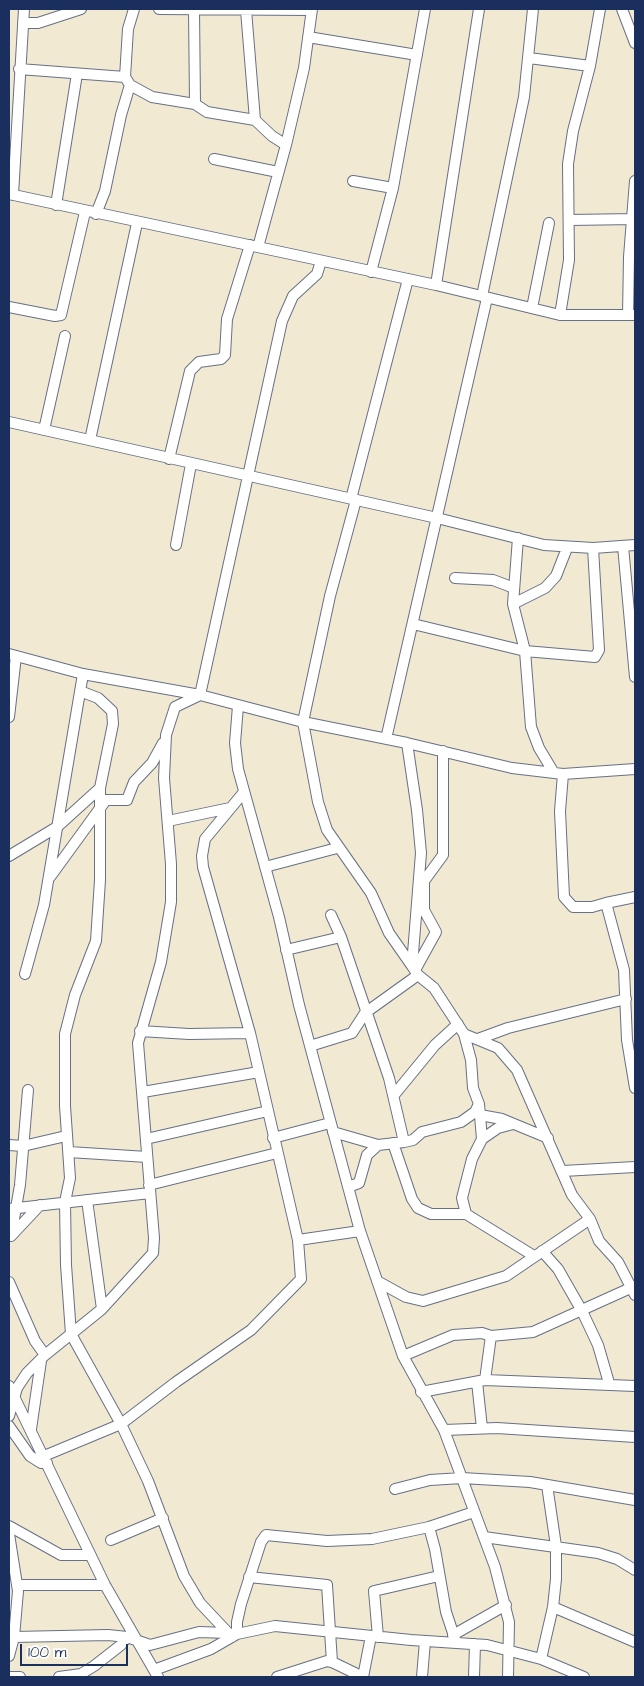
<!DOCTYPE html>
<html>
<head>
<meta charset="utf-8">
<style>
  body { margin:0 }
  #map { position:relative; width:644px; height:1686px; overflow:hidden; background:#f1e9d1; font-family:"Architects Daughter",sans-serif }
  canvas { display:block }
  .frame { position:absolute; inset:0; border:10px solid #1b2f5e; pointer-events:none }
  .scale { position:absolute; left:20px; top:1644px; width:108px; height:22px; box-sizing:border-box; border:2px solid #1b2f5e; border-top:0; padding-left:6px; font-size:15px; line-height:18px; white-space:nowrap; color:#1b2f5e; -webkit-text-stroke:4px #fdfcf7; paint-order:stroke }
</style>
</head>
<body>
<div id="map">
<canvas width="644" height="1686"></canvas>
<div class="frame"></div>
<div class="scale">100 m</div>
</div>
<script>
const g = document.querySelector('canvas').getContext('2d');
g.lineJoin = 'round';
const shape = rows => new Path2D(rows.map(r => 'M' + r).join(''));
function trace(path, color, width, dash) { g.strokeStyle = color; g.lineWidth = width; g.lineCap = dash ? 'butt' : 'round'; g.setLineDash(dash || []); g.stroke(path); }
const minor = shape([
  [159,9,311,10],
  [194,9,195,104],
  [622,9,635,43],
  [246,10,255,120,272,136,286,145],
  [23,23,38,23,81,9],
  [308,37,417,55],
  [529,58,590,66],
  [19,69,125,77,130,85,152,97,195,104,207,112,255,120],
  [125,77,128,29,134,9],
  [214,159,278,172],
  [353,181,393,188],
  [9,194,436,285,560,315,635,315],
  [13,195,24,9],
  [56,205,77,74],
  [96,214,105,191,121,115,130,85],
  [569,220,635,219],
  [258,247,286,145,304,68,312,9],
  [371,272,393,188,425,9],
  [436,285,479,9],
  [482,296,524,97,533,9],
  [9,307,55,316,61,315,85,212],
  [532,308,549,223],
  [560,315,569,260,568,164,573,131,590,66,600,9],
  [628,315,629,257,635,181],
  [9,422,437,518,544,545,593,548,635,545],
  [44,430,65,336],
  [90,440,137,223],
  [169,459,190,371,199,362,221,359,225,355,227,319,250,245],
  [351,499,408,279],
  [356,500,330,596,303,722,318,802,327,830,371,893,389,933,412,966],
  [518,538,513,604,525,651,531,727,539,748,554,773],
  [176,545,191,464],
  [623,546,635,677],
  [455,578,493,580,514,588],
  [513,604,545,588,556,576,567,548],
  [413,624,525,651,595,657,599,650,593,548],
  [9,654,83,674,200,695,303,722,407,743,512,768,563,774,635,769],
  [238,706,235,743,238,769,279,917,299,1005,360,1231,403,1356,444,1430,495,1567,509,1622,508,1677],
  [9,717,16,656],
  [386,739,487,298],
  [407,743,417,810,421,853,412,966,418,975,434,988,464,1034,471,1060,473,1088,479,1104,482,1139],
  [563,774,560,811,564,897,573,907,592,907,606,903],
  [100,788,100,880,96,941,75,995,65,1034,65,1106,70,1178,65,1202,66,1265,71,1334,121,1424,148,1481,184,1576,200,1603,232,1637],
  [168,821,230,808],
  [9,856,57,827,100,788,113,724,112,711,98,698,80,691],
  [265,867,337,848],
  [50,877,106,800,127,800,134,782,152,763,163,743],
  [635,897,606,903,624,970,627,1040,635,1088],
  [331,915,341,937,389,1078,404,1142],
  [286,950,341,937],
  [415,970,436,932,424,910,424,881,443,855,443,751],
  [25,974,44,905,83,674],
  [140,1031,189,1034,250,1033],
  [464,1034,498,1048,517,1070,572,1195,590,1219,599,1241,618,1262,635,1295],
  [478,1039,508,1028,626,999],
  [310,1046,352,1033,365,1013,418,975],
  [143,1092,259,1072],
  [394,1095,435,1045,458,1024],
  [480,1115,502,1119,548,1138],
  [333,1132,378,1145,404,1142,413,1140,422,1132,461,1122,475,1112,479,1104],
  [273,1138,330,1123],
  [146,1139,268,1111],
  [393,1143,412,1199,418,1208,431,1214,466,1214,534,1256],
  [9,1145,23,1146,66,1136],
  [69,1152,147,1157],
  [563,1171,635,1167],
  [149,1185,277,1153],
  [348,1187,359,1183,367,1155,378,1145],
  [87,1200,102,1309],
  [9,1209,150,1193],
  [466,1214,462,1198,472,1159,482,1139,498,1128,513,1124],
  [11,1236,20,1185,28,1090],
  [11,1236,40,1205],
  [298,1240,360,1231],
  [542,1251,558,1269,582,1311,598,1345,609,1383],
  [377,1281,406,1297,423,1301,506,1276,590,1219],
  [9,1282,35,1341,45,1355],
  [403,1356,453,1335,482,1333,491,1336,533,1332,635,1286],
  [485,1380,491,1336],
  [477,1382,482,1428],
  [9,1386,105,1585,158,1677],
  [421,1392,485,1380,635,1386],
  [9,1416,17,1388,27,1373,45,1355,102,1309,153,1253,154,1238,138,1043,161,962,171,902,171,864,164,778,166,735,175,707,200,695,282,321,293,296,317,274,321,261],
  [9,1426,30,1456,41,1463,47,1463],
  [31,1429,41,1361],
  [444,1430,497,1428,635,1437],
  [44,1456,121,1424,176,1382,251,1330,301,1279,298,1240,250,1033,203,867,202,856,205,839,244,792],
  [395,1489,430,1480,462,1478,530,1482,635,1500],
  [9,1526,61,1555,90,1555],
  [429,1527,435,1549,446,1612,456,1642],
  [9,1534,18,1591,14,1637,9,1656],
  [484,1537,598,1553,617,1559,635,1570],
  [111,1540,163,1518],
  [249,1577,327,1585,332,1662],
  [17,1585,105,1585],
  [553,1607,635,1642],
  [9,1633,14,1637,108,1635,127,1637,150,1645,199,1632,229,1633],
  [237,1634,237,1622,241,1604,261,1542,266,1535,327,1541,372,1539,429,1527,474,1512],
  [453,1635,506,1605],
  [378,1637,374,1591,439,1576],
  [541,1659,553,1607,556,1579,556,1546,547,1485],
  [154,1670,211,1649,237,1634,275,1626,411,1640,487,1645,541,1659,584,1677],
  [9,1677,20,1677],
  [59,1677,81,1674,94,1666,121,1645,127,1637],
  [277,1677,327,1661,332,1662,363,1677,371,1636],
  [422,1677,425,1641],
  [474,1677,475,1644]
]);
trace(minor, '#667086', 12);
trace(minor, '#fff', 10);
</script>
</body>
</html>
